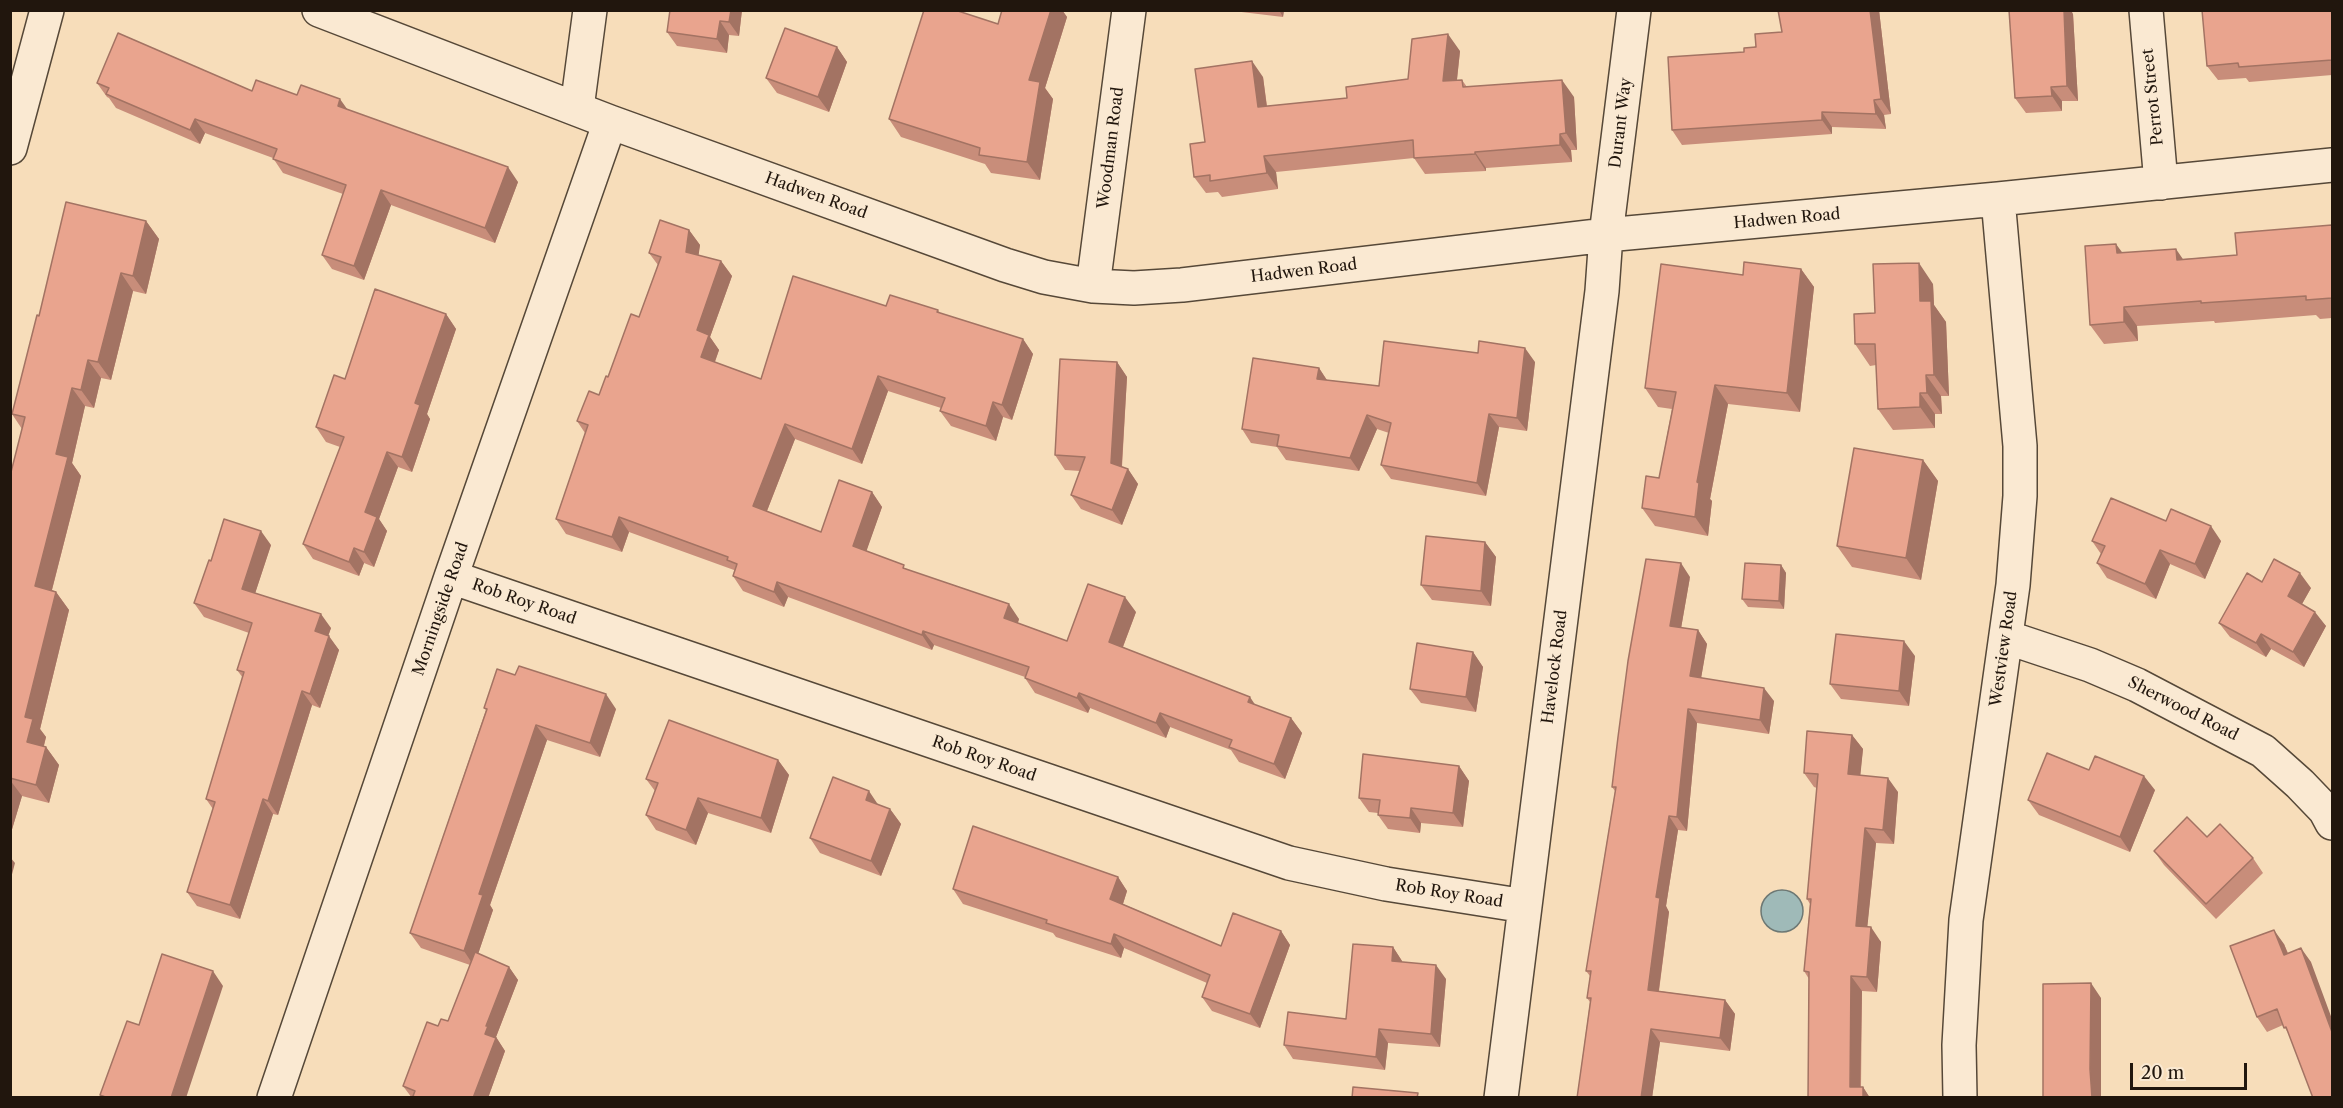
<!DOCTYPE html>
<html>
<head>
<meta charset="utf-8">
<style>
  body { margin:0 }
  #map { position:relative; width:2343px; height:1108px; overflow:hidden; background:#f7ddba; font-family:"Libre Caslon Text",serif }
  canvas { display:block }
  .frame { position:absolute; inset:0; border:12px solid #21160d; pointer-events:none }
  .scale { position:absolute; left:2130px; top:1063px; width:117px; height:27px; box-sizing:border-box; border:3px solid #21160d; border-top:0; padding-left:8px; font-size:18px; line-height:21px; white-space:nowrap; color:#21160d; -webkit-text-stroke:4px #fae9d2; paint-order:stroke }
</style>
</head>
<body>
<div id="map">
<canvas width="2343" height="1108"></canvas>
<div class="frame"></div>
<div class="scale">20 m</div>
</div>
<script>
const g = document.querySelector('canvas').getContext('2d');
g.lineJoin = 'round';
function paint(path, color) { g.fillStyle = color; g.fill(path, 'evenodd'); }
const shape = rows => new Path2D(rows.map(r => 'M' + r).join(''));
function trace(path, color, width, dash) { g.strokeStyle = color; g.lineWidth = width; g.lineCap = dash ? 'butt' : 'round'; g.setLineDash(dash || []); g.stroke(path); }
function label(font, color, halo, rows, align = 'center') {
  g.font = font + ' "Libre Caslon Text",serif'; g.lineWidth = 4.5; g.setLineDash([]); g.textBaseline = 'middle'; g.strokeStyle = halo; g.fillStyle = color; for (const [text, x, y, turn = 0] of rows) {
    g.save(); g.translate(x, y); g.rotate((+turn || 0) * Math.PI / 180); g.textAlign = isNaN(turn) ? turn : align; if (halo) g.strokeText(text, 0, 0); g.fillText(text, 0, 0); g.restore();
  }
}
const water = shape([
  '1761 911a21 21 0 1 1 42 0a21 21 0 1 1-42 0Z'
]);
paint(water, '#9fbab8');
trace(water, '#6d7874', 1.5);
const street = shape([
  [319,10,610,122,1005,265,1044,277,1093,286,1134,288,1182,285,1606,235,1998,199,2332,165],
  [2146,10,2161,183],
  [577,108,590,10],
  [10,148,47,10],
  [1093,286,1129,10],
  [451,577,1289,863,1386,884,1525,906],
  [2006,637,2090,665,2137,685,2263,751,2300,784,2325,810,2332,823],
  [274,1098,451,577,610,122],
  [1501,1098,1602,291,1606,235,1634,10],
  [1960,1098,1959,1045,1966,920,2013,585,2020,496,2020,446,1998,199]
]);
trace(street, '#564838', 36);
trace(street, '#fae9d2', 33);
paint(shape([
  [670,10,742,10,739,36,729,35,727,53,677,46,667,32],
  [1002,10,1062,10,1067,17,1045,88,1053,99,1040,180,991,173,985,164,901,137,889,119,998,24],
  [1225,10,1284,10,1283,17],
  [1778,10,1879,10,1891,114,1884,115,1886,129,1832,127,1832,134,1682,145,1672,130,1744,52,1782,32],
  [2332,10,2332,75,2249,82,2246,78,2218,80,2207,66],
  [2073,14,2078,101,2062,101,2062,111,2026,113,2015,98],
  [837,47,847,62,829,112,777,93,766,78],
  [1460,51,1457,80,1462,80,1467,87,1574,97,1577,150,1571,150,1572,162,1486,168,1486,171,1425,174,1414,158,1276,172,1278,189,1222,197,1218,192,1206,193,1194,177,1205,142,1263,77,1267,106,1347,98,1408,79],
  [97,83,252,91,297,95,347,109,518,182,495,243,391,205,364,280,332,269,322,255,343,194,283,173,273,158,205,133,200,144,116,108,109,98,107,97],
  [146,221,159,239,146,294,133,291,111,380,101,378,94,408,85,406,72,463,81,476,52,590,56,592,69,610,40,729,46,737,44,746,46,747,59,765,49,803,22,796,10,836,10,476,22,429,12,414,39,316],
  [2332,225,2332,318,2320,319,2316,315,2215,323,2214,321,2137,326,2138,341,2104,344,2090,325,2122,253,2183,259,2237,255],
  [689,230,700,245,698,255,721,261,732,276,710,337,719,350,715,362,761,379,886,306,938,310,940,313,1023,339,1033,354,1012,420,1003,417,996,441,951,426,940,411,941,408,888,391,862,464,795,439,767,511,821,532,872,492,882,507,866,551,1019,619,1018,623,1067,641,1136,612,1123,647,1255,705,1291,718,1302,733,1285,779,1239,762,1231,750,1170,727,1166,738,1090,708,1088,713,1035,693,1025,678,1025,677,934,645,932,650,788,597,784,607,743,591,733,576,734,571,734,570,629,532,622,552,566,534,556,519,585,433,577,421,599,395,639,317,658,265,649,253],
  [1801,269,1814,287,1800,412,1728,404,1710,499,1712,501,1708,536,1655,526,1642,508,1659,478,1672,409,1658,407,1645,388,1743,275],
  [1933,284,1934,305,1946,322,1949,396,1941,396,1942,414,1935,414,1935,428,1893,430,1878,409,1876,365,1870,366,1855,344,1875,313],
  [446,314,456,329,427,414,430,419,412,472,398,467,379,519,387,531,374,567,364,563,359,576,313,559,303,544,340,447,326,442,316,427,345,379],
  [1117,362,1127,377,1122,467,1128,469,1138,484,1122,525,1081,509,1071,495,1080,471,1065,470,1055,455],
  [1535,362,1527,431,1499,427,1486,496,1391,479,1381,465,1389,433,1377,429,1359,471,1286,460,1277,447,1251,443,1242,429,1319,368,1327,380,1379,386],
  [1923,460,1938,481,1921,580,1852,567,1837,546],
  [2166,521,2221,541,2205,579,2170,564,2156,599,2107,578,2097,563,2101,554,2092,541],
  [1485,542,1496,557,1491,606,1432,600,1421,585],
  [271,545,255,593,331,628,328,636,339,650,320,708,312,705,278,815,273,814,240,919,197,906,187,892,213,809,206,799,243,678,237,670,249,633,204,617,194,603,211,561],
  [1781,565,1786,573,1784,609,1748,607,1742,599],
  [1690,577,1681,628,1698,630,1707,644,1701,678,1774,701,1769,734,1697,723,1687,831,1678,830,1666,906,1669,912,1659,991,1725,1000,1735,1014,1730,1051,1660,1042,1652,1098,1577,1098,1590,1002,1587,998,1590,976,1586,971,1615,791,1612,787],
  [2262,582,2311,588,2302,604,2326,626,2304,667,2271,649,2266,657,2230,637,2219,623],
  [1473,652,1483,667,1476,712,1421,703,1410,689],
  [1915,656,1909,706,1841,699,1830,684],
  [484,708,616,709,600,757,547,740,490,905,493,910,478,954,509,967,518,980,496,1037,505,1051,488,1098,412,1098,403,1086,438,1026,448,1021,470,965,421,948,410,933,486,710],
  [1852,735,1863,749,1860,775,1898,792,1894,844,1876,843,1867,927,1881,942,1877,992,1862,991,1861,1087,1863,1087,1870,1098,1808,1098,1809,979,1804,971,1810,904,1807,899,1817,788,1814,787,1804,773],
  [778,760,789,775,771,833,708,813,696,845,656,830,646,815,655,791,646,779],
  [1459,766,1469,781,1463,827,1421,823,1420,833,1388,829,1378,815,1378,813,1369,812,1359,798],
  [2089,770,2155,790,2130,852,2039,815,2028,800],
  [890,809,901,824,881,876,820,853,810,838],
  [2207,837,2253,858,2263,873,2216,919,2164,865,2154,851],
  [1118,877,1127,891,1123,904,1221,946,1281,931,1290,945,1260,1028,1212,1011,1202,997,1207,983,1124,948,1121,958,1056,937,1053,933,963,904,953,889],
  [2284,944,2288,953,2311,962,2289,1034,2283,1025,2267,1032,2257,1017],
  [1393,947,1402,961,1402,962,1446,979,1440,1047,1388,1043,1385,1070,1293,1059,1284,1045,1346,1019]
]), '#c88d7a');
paint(shape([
  [731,10,742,10,739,36,729,22],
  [1051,10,1062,10,1067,17,1045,88,1053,99,1040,180,1027,162,1029,80],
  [1279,10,1284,10,1283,17],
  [1870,10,1879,10,1891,114,1881,99],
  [2064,10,2071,10,2073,14,2078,101,2067,86],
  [720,21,729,35,727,53,717,39],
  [1448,34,1460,51,1455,97,1443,81],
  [837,47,847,62,829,112,818,97],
  [1252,61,1263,77,1269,124,1258,107],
  [1562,80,1574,97,1577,150,1566,133],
  [2051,87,2062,101,2062,111,2052,96],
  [340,99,350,113,338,106],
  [1874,100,1884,115,1886,129,1876,114],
  [1822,112,1832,127,1832,134,1822,120],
  [195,119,205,133,200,144,190,130],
  [1560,134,1571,150,1572,162,1560,145],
  [1475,152,1486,168,1486,171,1475,154],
  [1264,156,1276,172,1278,189,1267,173],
  [508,167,518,182,495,243,485,228],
  [381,190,391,205,364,280,354,266],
  [146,221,159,239,146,294,133,276],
  [689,230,700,245,697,267,686,252],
  [2116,244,2130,263,2117,253],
  [2176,249,2189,268,2177,260],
  [721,261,732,276,710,337,719,350,711,372,701,357,697,330],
  [1919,263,1933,284,1934,305,1946,322,1949,396,1934,375,1920,301],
  [1801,269,1814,287,1800,412,1787,393],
  [121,273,133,291,111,380,98,362],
  [2124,307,2137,326,2138,341,2124,322],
  [446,314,456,329,427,414,430,419,412,472,402,457,415,403],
  [1023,339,1033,354,1012,420,1002,405],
  [1525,348,1535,362,1527,431,1517,418],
  [88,360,101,378,94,408,81,390],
  [1117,362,1127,377,1121,478,1111,463],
  [1319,368,1328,382,1317,379],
  [1926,375,1941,396,1942,414,1927,393],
  [878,376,888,391,862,464,852,449],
  [1715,385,1728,404,1710,499,1712,501,1708,536,1695,517,1697,482],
  [72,388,85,406,72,463,81,476,48,605,35,586,56,454],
  [1920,393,1935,414,1935,428,1920,407],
  [993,402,1003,417,996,441,986,426],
  [1489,414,1499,427,1486,496,1477,483],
  [1367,415,1377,429,1359,471,1350,458],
  [785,424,795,439,763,521,753,506],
  [387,452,398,467,379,519,387,531,374,567,364,552,365,512],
  [1923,460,1938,481,1921,580,1906,558],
  [1128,469,1138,484,1122,525,1112,510],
  [872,492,882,507,863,561,853,546],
  [619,517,629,532,622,552,612,537],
  [2211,526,2221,541,2205,579,2195,564],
  [261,531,271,545,252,603,242,589],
  [1485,542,1496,557,1491,606,1481,591],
  [354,548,364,563,359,576,349,562],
  [2160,550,2170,564,2156,599,2145,584],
  [1681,563,1690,577,1679,640,1670,626],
  [1781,565,1786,573,1784,609,1779,601],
  [2300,573,2311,588,2298,611,2288,596],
  [777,582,788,597,784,607,774,592],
  [56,592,69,610,40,729,46,737,40,760,27,742,25,717],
  [1125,597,1136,612,1119,657,1109,642],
  [1009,604,1019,619,1014,633,1004,618],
  [2315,612,2326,626,2304,667,2293,652],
  [321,614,331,628,325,645,315,631],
  [1698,630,1707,644,1699,690,1690,676],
  [923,631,934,645,932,650,922,635],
  [2261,634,2271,649,2266,657,2256,643],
  [329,636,339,650,320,708,310,694],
  [1904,641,1915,656,1909,706,1899,691],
  [1473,652,1483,667,1476,712,1466,697],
  [1764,688,1774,701,1769,734,1760,720],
  [302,691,312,705,278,815,268,801],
  [1079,693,1090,708,1088,713,1077,698],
  [606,694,616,709,600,757,590,743],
  [1250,697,1260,712,1248,702],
  [1688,709,1697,723,1687,831,1677,817],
  [1160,713,1170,727,1166,738,1156,723],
  [1291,718,1302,733,1285,779,1274,764],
  [536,725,547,740,490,905,493,910,474,966,464,951,479,894],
  [1852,735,1863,749,1859,789,1848,774],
  [46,747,59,765,49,803,36,785],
  [778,760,789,775,771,833,761,818],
  [1459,766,1469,781,1463,827,1453,813],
  [2144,776,2155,790,2130,852,2120,837],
  [1888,778,1898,792,1894,844,1883,830],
  [10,780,22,796,10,836],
  [869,791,879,806,866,800],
  [698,798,708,813,696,845,686,830],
  [263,799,273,814,240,919,230,905],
  [1411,808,1421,823,1420,833,1410,818],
  [890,809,901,824,881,876,871,861],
  [1669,816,1678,830,1666,906,1669,912,1657,1004,1648,990,1656,897],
  [1865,828,1876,843,1866,940,1856,926],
  [10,857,15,863,10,882],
  [1118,877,1127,891,1120,913,1110,899],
  [1871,927,1881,942,1877,992,1867,977],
  [2274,930,2284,944,2294,970,2284,955],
  [1281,931,1290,945,1260,1028,1250,1014],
  [1114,934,1124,948,1121,958,1111,944],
  [1393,947,1402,961,1401,975,1392,961],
  [2301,948,2311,962,2332,1019,2332,1032],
  [1436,965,1446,979,1440,1047,1431,1034],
  [509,967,518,980,496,1037,505,1051,488,1098,473,1098,486,1026],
  [213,971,223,986,186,1098,171,1098],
  [1851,976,1862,991,1860,1098,1850,1087],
  [2091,983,2101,998,2101,1098,2092,1098,2090,1069],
  [1725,1000,1735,1014,1730,1051,1720,1038],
  [1379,1029,1388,1043,1385,1070,1376,1057],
  [1651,1029,1660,1042,1652,1098,1641,1098],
  [1863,1087,1870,1098,1863,1098]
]), '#a37363');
const building = shape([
  [670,10,731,10,729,22,720,21,717,39,667,32,670,10],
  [924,10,955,10,998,24,1002,10,1051,10,1029,80,1040,82,1027,162,979,155,980,148,889,119,924,10],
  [1778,10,1870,10,1881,99,1874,100,1876,114,1822,112,1822,120,1672,130,1668,57,1744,52,1744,48,1756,47,1755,34,1782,32,1778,10],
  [2009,10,2064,10,2067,86,2051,87,2052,96,2015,98,2009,10],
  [2202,10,2332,10,2332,60,2239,67,2238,63,2207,66,2202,10],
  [785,28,837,47,818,97,766,78,785,28],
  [118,33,252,91,256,80,297,95,301,85,340,99,338,106,508,167,485,228,381,190,354,266,322,255,346,185,273,159,277,149,195,119,190,130,106,94,109,88,97,83,118,33],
  [1448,34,1443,81,1462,80,1463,87,1562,80,1566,133,1560,134,1560,145,1475,152,1475,154,1414,158,1413,140,1264,156,1267,173,1210,181,1210,175,1194,177,1190,144,1205,142,1195,69,1252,61,1258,107,1347,98,1346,87,1408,79,1412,39,1448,34],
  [66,202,146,221,133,276,121,273,98,362,88,360,81,390,72,388,56,454,68,457,35,586,56,592,25,717,33,719,27,742,46,747,36,785,10,778,10,476,25,417,12,414,37,315,39,316,66,202],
  [660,220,689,230,686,252,721,261,697,330,709,335,701,357,761,379,793,276,886,306,890,295,938,310,937,312,1023,339,1002,405,993,402,986,426,940,411,945,398,878,376,852,449,785,424,753,506,821,532,839,480,872,492,853,546,904,565,903,568,1009,604,1004,618,1067,641,1088,584,1125,597,1109,642,1250,697,1248,702,1291,718,1274,764,1229,747,1232,740,1160,713,1156,723,1079,693,1077,698,1025,678,1029,667,923,631,922,635,777,582,774,592,733,576,737,564,727,560,728,557,619,517,612,537,556,519,588,425,577,421,589,391,599,395,606,376,608,377,631,314,639,317,661,257,649,253,660,220],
  [2332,225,2332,298,2306,300,2306,296,2201,303,2201,301,2124,307,2124,322,2090,325,2085,246,2116,244,2117,253,2176,249,2177,260,2237,255,2235,233,2332,225],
  [1744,262,1801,269,1787,393,1715,385,1697,482,1699,483,1695,517,1642,508,1646,476,1659,478,1676,392,1645,388,1661,264,1743,275,1744,262],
  [1919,263,1920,301,1931,301,1934,375,1926,375,1927,393,1920,393,1920,407,1878,409,1875,344,1855,344,1854,314,1875,313,1873,264,1919,263],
  [375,289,446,314,415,403,420,405,402,457,387,452,365,512,377,517,364,552,354,548,349,562,303,544,344,437,316,427,334,375,345,379,375,289],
  [1384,341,1478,353,1479,341,1525,348,1517,418,1489,414,1477,483,1381,465,1391,423,1367,415,1350,458,1277,446,1279,435,1242,429,1253,358,1319,368,1317,379,1379,386,1384,341],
  [1060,359,1117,362,1111,463,1128,469,1112,510,1071,495,1085,457,1055,455,1060,359],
  [1854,448,1923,460,1906,558,1837,546,1854,448],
  [2111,498,2166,521,2171,509,2211,526,2195,564,2160,550,2145,584,2097,563,2105,546,2092,541,2111,498],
  [224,519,261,531,242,589,321,614,315,631,329,636,310,694,302,691,268,801,263,799,230,905,187,892,215,802,206,799,244,672,237,670,252,623,194,603,209,560,211,561,224,519],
  [1426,536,1485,542,1481,591,1421,585,1426,536],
  [1646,559,1681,563,1670,626,1698,630,1690,676,1764,688,1760,720,1688,709,1677,817,1669,816,1656,897,1660,898,1648,990,1725,1000,1720,1038,1651,1029,1641,1098,1577,1098,1591,998,1587,998,1591,971,1586,971,1616,787,1612,787,1618,737,1628,661,1646,559],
  [2274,559,2300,573,2288,596,2315,612,2293,652,2261,634,2256,643,2219,623,2247,573,2262,582,2274,559],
  [1745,563,1781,565,1779,601,1742,599,1745,563],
  [1836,634,1904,641,1899,691,1830,684,1836,634],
  [1417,643,1473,652,1466,697,1410,689,1417,643],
  [519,666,606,694,590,743,536,725,479,894,483,895,464,951,410,933,487,709,484,708,497,669,515,675,519,666],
  [669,720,778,760,761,818,698,798,686,830,646,815,658,783,646,779,669,720],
  [1807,731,1852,735,1848,774,1888,778,1883,830,1865,828,1856,926,1871,927,1867,977,1851,976,1850,1087,1863,1087,1863,1098,1808,1098,1809,972,1804,971,1811,899,1807,899,1818,774,1804,773,1807,731],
  [2047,753,2089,770,2095,756,2144,776,2120,837,2028,800,2047,753],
  [1363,754,1459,766,1453,813,1411,808,1410,818,1378,815,1380,800,1359,798,1363,754],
  [833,777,869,791,866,800,890,809,871,861,810,838,833,777],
  [2187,817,2207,837,2220,824,2253,858,2206,904,2154,851,2187,817],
  [973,826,1118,877,1110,899,1221,946,1233,913,1281,931,1250,1014,1202,997,1210,975,1114,934,1111,944,1046,923,1047,920,953,889,973,826],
  [2274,930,2284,955,2301,948,2332,1032,2332,1098,2313,1098,2286,1027,2284,1028,2277,1009,2257,1017,2230,946,2274,930],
  [1353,944,1393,947,1392,961,1436,965,1431,1034,1379,1029,1376,1057,1284,1045,1288,1012,1346,1019,1353,944],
  [475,952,509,967,486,1026,488,1026,485,1034,496,1038,473,1098,417,1098,413,1096,415,1091,403,1086,427,1022,438,1026,441,1019,448,1021,475,952],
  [162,954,213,971,171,1098,108,1098,100,1095,127,1021,139,1025,162,954],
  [2091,983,2090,1069,2092,1098,2043,1098,2043,984,2091,983],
  [1353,1087,1418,1093,1417,1098,1352,1098,1353,1087]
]);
paint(building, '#e9a48e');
trace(building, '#a37363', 1.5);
label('16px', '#21160d', '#fae9d2', [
  ["Perrot Street",2153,97,-96],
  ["Durant Way",1621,123,-83],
  ["Woodman Road",1111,148,-83],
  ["Hadwen Road",816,196,20],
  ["Hadwen Road",1787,219,-5],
  ["Hadwen Road",1304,271,-7],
  ["Rob Roy Road",524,602,19],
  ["Morningside Road",441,609,-71],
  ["Westview Road",2004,649,-82],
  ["Havelock Road",1555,667,-83],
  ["Sherwood Road",2183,709,27],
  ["Rob Roy Road",984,759,19],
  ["Rob Roy Road",1449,894,9]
]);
</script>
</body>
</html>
